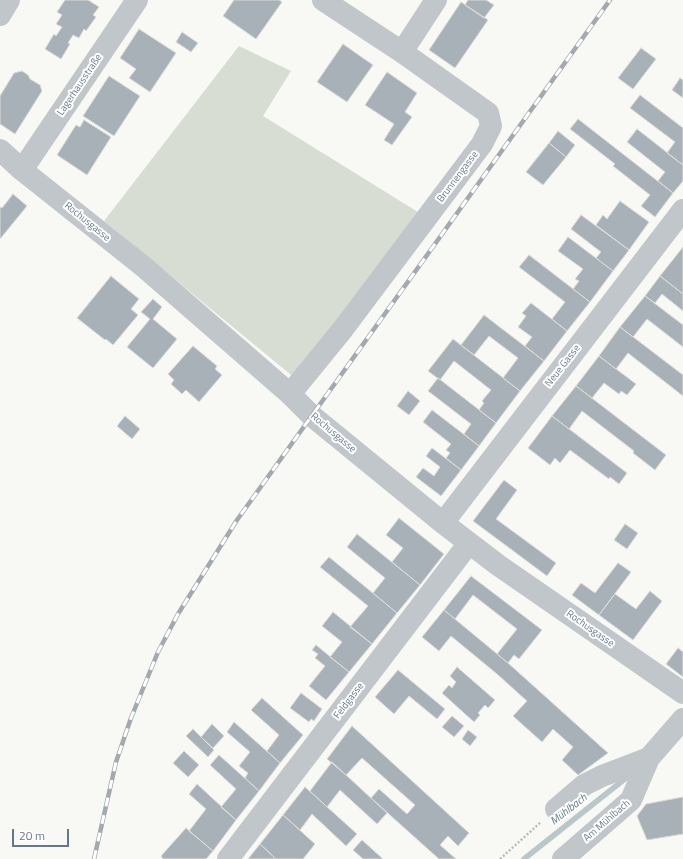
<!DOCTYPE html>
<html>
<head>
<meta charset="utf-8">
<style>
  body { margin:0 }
  #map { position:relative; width:683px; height:859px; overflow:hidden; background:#f8f8f5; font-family:"Titillium Web",sans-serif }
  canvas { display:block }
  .scale { position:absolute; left:12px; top:829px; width:57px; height:18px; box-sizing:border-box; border:2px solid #667887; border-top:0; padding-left:5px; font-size:12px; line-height:14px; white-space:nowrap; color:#667887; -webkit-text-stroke:3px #fff; paint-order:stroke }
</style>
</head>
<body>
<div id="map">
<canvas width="683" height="859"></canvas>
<div class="scale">20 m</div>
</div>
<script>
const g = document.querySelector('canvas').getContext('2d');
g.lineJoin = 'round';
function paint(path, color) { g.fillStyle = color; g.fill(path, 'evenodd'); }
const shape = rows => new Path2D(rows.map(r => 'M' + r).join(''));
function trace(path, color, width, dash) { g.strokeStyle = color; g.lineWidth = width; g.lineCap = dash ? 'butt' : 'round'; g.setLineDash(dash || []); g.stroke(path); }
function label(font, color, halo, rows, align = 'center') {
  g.font = font + ' "Titillium Web",sans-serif'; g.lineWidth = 4; g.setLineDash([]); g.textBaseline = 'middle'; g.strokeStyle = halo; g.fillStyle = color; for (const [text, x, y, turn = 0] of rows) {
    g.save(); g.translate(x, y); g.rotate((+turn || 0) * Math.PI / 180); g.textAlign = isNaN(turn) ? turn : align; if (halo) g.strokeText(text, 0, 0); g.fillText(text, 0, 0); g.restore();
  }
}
paint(shape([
  [239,46,291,71,263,116,426,217,296,379,104,221]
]), '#d8ddd4');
trace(shape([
  [524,859,626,778]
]), '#b9c6ca', 5.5);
const building = shape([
  [65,0,88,0,99,7,93,15,96,17,86,31,84,29,79,38,73,35,68,43,70,44,61,59,45,49,54,34,56,36,62,27,56,24,62,15,57,12,65,0],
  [234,0,279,0,282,2,256,39,223,16,234,0],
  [468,0,486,0,494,5,484,18,465,5,468,0],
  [461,2,488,20,455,68,429,50,461,2],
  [139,29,176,53,150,92,129,78,136,69,120,58,139,29],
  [182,32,198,43,191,52,176,42,182,32],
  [343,44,373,65,347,102,317,82,343,44],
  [641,48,656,59,633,89,618,78,641,48],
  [22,71,28,75,30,79,40,85,42,91,15,134,0,124,0,96,14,73,22,71],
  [387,72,417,93,405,112,412,117,392,145,384,140,394,124,365,105,387,72],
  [109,76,140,96,114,136,83,116,109,76],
  [680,78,683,80,683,98,672,90,680,78],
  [640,95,683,128,683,165,667,153,675,142,630,108,640,95],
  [578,119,673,193,655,217,641,206,650,195,613,166,615,164,570,129,578,119],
  [84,120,111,137,87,175,57,155,76,125,80,127,84,120],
  [637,129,683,165,683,181,673,193,658,181,665,172,627,142,637,129],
  [558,131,575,145,566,157,549,143,558,131],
  [549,143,566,157,543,185,526,172,549,143],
  [13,194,27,206,0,239,0,207,2,208,13,194],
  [620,201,649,222,629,250,596,225,603,215,607,219,620,201],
  [581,215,629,250,613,271,596,258,601,252,571,229,581,215],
  [568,237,613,271,590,302,573,289,579,281,575,279,583,269,558,251,568,237],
  [683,247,683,294,660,276,683,247],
  [529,255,590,302,567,331,552,319,565,302,519,267,529,255],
  [111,276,139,299,131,309,138,315,113,345,106,339,105,340,77,318,111,276],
  [660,276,683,294,683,311,662,294,655,303,645,296,660,276],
  [645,296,683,325,683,347,647,319,633,337,620,327,645,296],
  [153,299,162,307,153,319,177,339,153,368,127,347,150,319,141,312,153,299],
  [531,303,567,331,544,361,525,346,532,337,518,327,526,316,522,313,531,303],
  [484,315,544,361,520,391,503,378,518,358,489,336,474,355,461,345,484,315],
  [620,327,683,375,683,396,628,353,616,369,599,356,620,327],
  [453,339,520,391,496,423,479,410,484,403,482,401,491,390,454,361,440,380,428,371,453,339],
  [193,346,217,366,215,369,222,375,199,402,186,390,182,394,171,384,174,380,168,374,193,346],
  [599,356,636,384,627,395,621,391,619,394,604,383,592,398,576,386,599,356],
  [438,378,496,423,479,446,464,434,471,424,428,391,438,378],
  [576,386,666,455,655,470,633,453,634,451,582,411,569,429,552,416,576,386],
  [408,391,420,401,409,415,397,406,408,391],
  [432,410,479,446,461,470,446,458,450,453,446,450,451,444,423,422,432,410],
  [125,416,140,429,132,439,117,426,125,416],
  [552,416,627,473,619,484,610,477,609,479,570,450,560,463,555,458,550,465,528,448,552,416],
  [432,448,461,470,441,496,416,477,423,468,434,476,440,467,426,456,432,448],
  [504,480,517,490,496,519,556,563,547,576,473,521,504,480],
  [399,518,444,554,420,585,392,562,403,548,386,535,399,518],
  [625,524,638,533,627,549,614,540,625,524],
  [357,534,420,585,397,613,373,593,385,578,347,547,357,534],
  [329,557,397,613,372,644,350,627,368,606,320,567,329,557],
  [618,563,631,572,599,615,572,595,581,583,595,593,618,563],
  [471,576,542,630,519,659,514,655,508,663,497,654,517,629,473,595,455,619,444,610,471,576],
  [650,591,662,601,633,640,599,615,615,594,636,609,650,591],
  [444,610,508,663,608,753,578,775,562,760,573,747,553,729,542,742,513,716,527,701,497,674,451,636,439,651,422,637,444,610],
  [333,612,372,644,349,672,330,657,342,642,322,626,333,612],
  [316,645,349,672,326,700,309,686,325,666,315,658,318,654,312,650,316,645],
  [678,648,683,652,683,677,666,664,678,648],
  [457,667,495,700,488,708,485,705,478,713,480,715,474,722,442,693,449,685,452,688,456,682,450,676,457,667],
  [398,670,445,709,437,719,409,696,394,714,375,697,398,670],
  [301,693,322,709,314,721,311,719,309,722,290,708,301,693],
  [262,698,303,735,280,763,267,751,279,735,251,710,262,698],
  [452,716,464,726,454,737,442,727,452,716],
  [234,722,280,763,259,791,245,778,248,773,239,766,250,752,227,732,234,722],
  [212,724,224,736,213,748,201,737,212,724],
  [352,726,469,833,458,846,448,836,440,845,456,859,439,859,371,798,379,789,407,814,415,805,362,758,346,775,327,759,352,726],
  [193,729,214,750,208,757,186,736,193,729],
  [468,730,477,737,470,746,462,739,468,730],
  [184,751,199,765,188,777,173,763,184,751],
  [219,755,259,791,236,820,221,807,236,789,210,765,219,755],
  [332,762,387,813,377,824,340,790,327,807,310,791,332,762],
  [197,784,236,820,213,851,189,831,206,809,189,794,197,784],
  [305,787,357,834,346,846,312,814,300,830,283,815,305,787],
  [683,797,683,834,647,840,637,816,646,804,683,797],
  [283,815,315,844,303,859,276,859,260,844,283,815],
  [186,828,213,851,206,859,163,859,161,856,186,828],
  [362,840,383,859,363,859,353,850,362,840],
  [260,844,276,859,248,859,260,844]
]);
paint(building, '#a8b1b7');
trace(building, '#dadad8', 1);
trace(shape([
  [500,859,541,822]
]), '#b9bdc0', 2.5, [2, 2]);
trace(shape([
  [0,15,9,0],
  [402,52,436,0],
  [0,150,22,170,144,267,290,394,312,416,443,523,498,565,683,693],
  [22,170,137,0],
  [290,394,343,329,482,144,491,126,488,113,402,52,323,0],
  [443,523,683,210],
  [556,809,584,785,602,776,649,758],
  [228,859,469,543],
  [563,859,631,800,649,758,683,719]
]), '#c1c6ca', 22);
const rail = shape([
  [94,859,116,762,131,718,158,652,178,614,237,520,610,0]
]);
trace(rail, '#a2a9af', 4.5);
trace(rail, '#fff', 3, [9]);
label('10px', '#667887', '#fff', [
  ["Lagerhausstraße",80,85,-56],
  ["Brunnengasse",458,177,-53],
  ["Rochusgasse",87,222,39],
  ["Neue Gasse",563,366,-52],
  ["Rochusgasse",333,433,40],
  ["Rochusgasse",590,629,35],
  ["Feldgasse",349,701,-53],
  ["Am Mühlbach",607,821,-41]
]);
label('italic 11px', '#637a83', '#fff', [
  ["Mühlbach",569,810,-38]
]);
</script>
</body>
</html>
